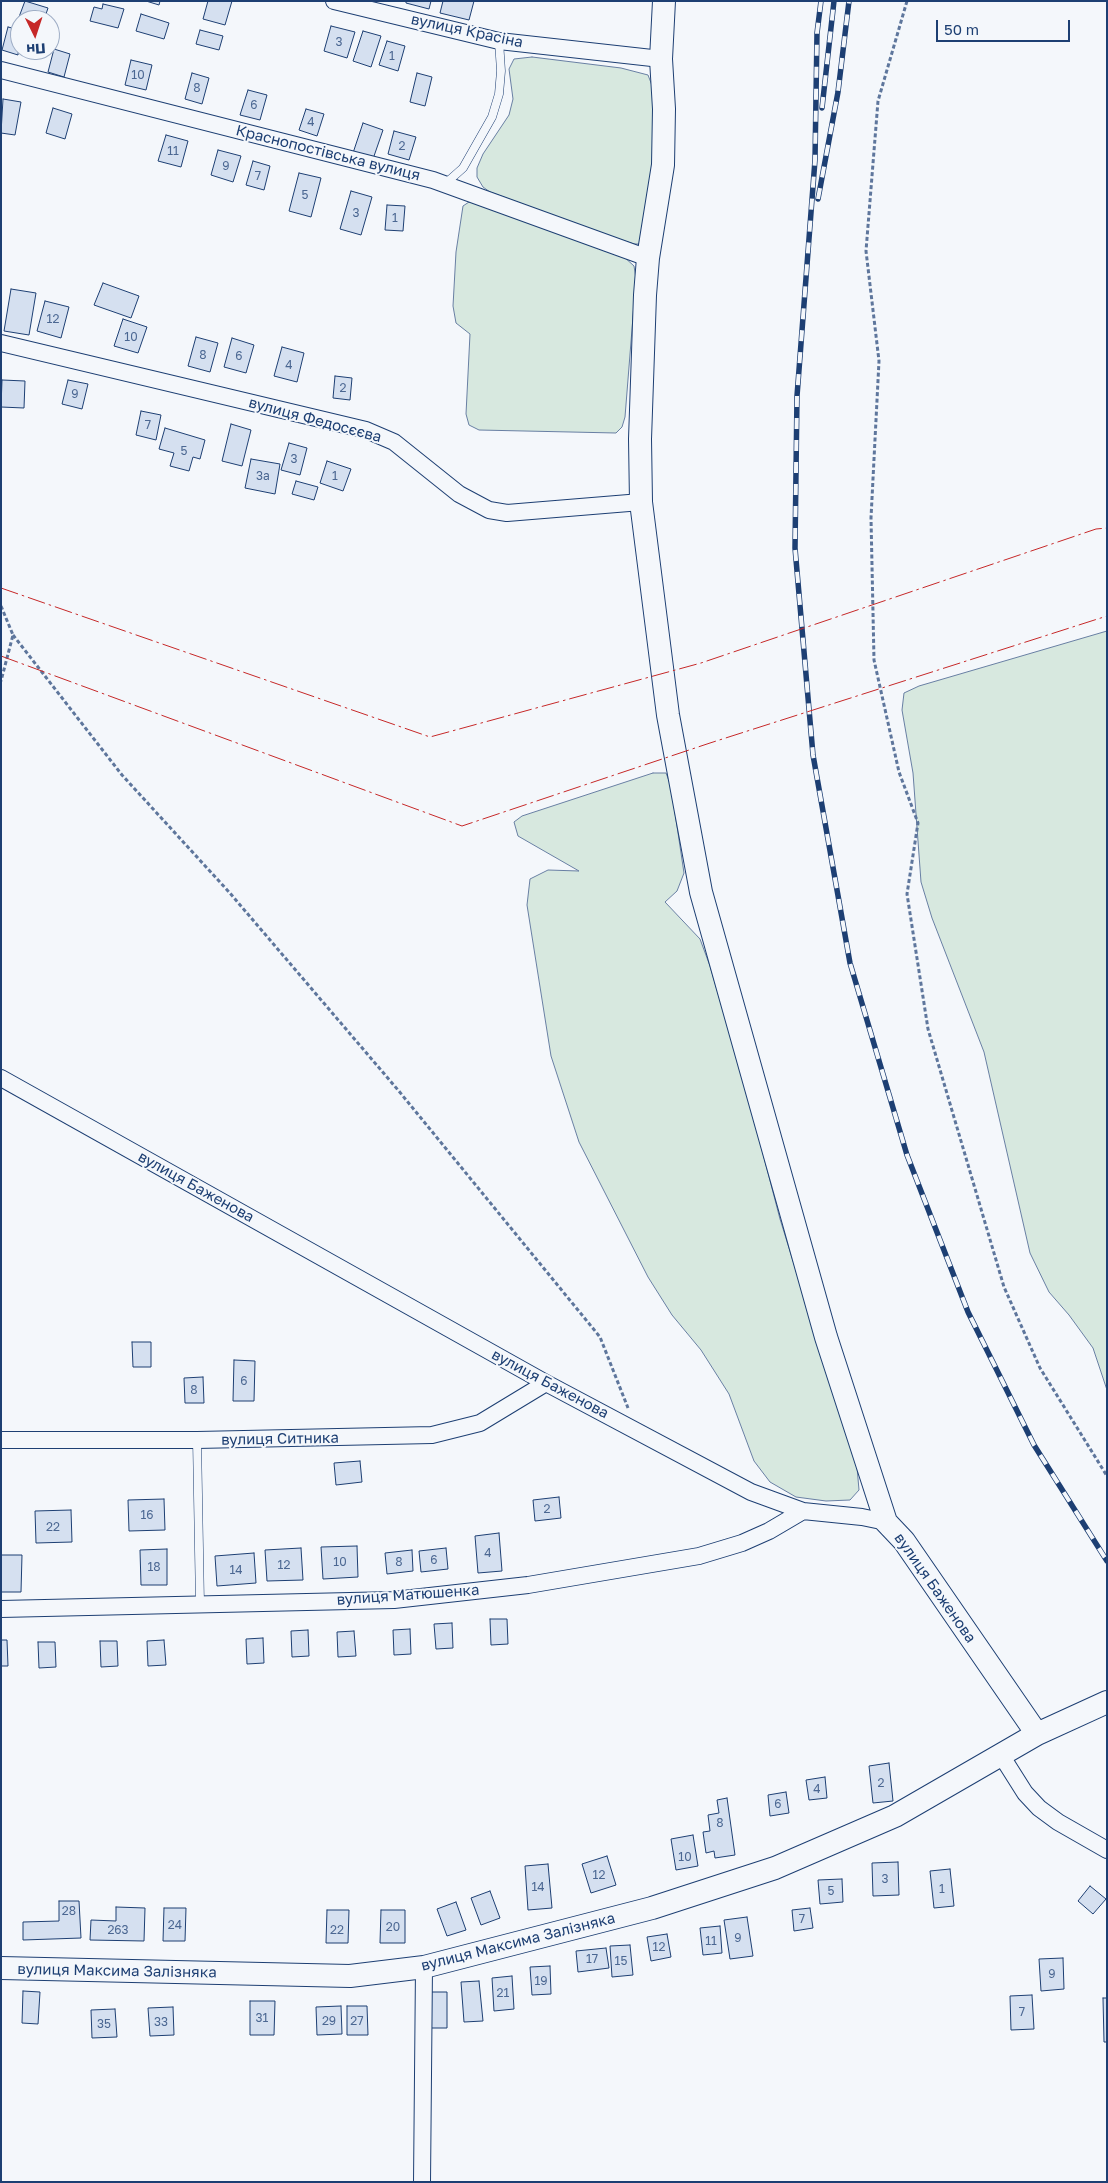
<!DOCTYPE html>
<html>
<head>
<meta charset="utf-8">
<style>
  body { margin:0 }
  #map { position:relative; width:1108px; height:2183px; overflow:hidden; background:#f4f7fb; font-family:"Golos Text",sans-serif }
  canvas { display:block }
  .frame { position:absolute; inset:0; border:2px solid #1d3f73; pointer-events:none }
  .north { position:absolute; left:10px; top:10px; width:50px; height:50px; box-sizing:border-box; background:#f4f7fb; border:1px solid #9eadc5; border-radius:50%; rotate:176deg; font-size:14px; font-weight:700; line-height:20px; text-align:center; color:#1d3f73 }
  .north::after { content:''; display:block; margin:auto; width:18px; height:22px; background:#c62828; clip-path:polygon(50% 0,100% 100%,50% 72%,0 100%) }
  .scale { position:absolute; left:936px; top:20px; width:134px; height:22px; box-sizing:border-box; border:2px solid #1d3f73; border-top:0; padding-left:6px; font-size:15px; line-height:18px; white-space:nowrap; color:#1d3f73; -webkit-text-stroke:4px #f4f7fb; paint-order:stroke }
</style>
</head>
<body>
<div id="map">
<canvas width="1108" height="2183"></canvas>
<div class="frame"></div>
<div class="north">Пн</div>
<div class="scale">50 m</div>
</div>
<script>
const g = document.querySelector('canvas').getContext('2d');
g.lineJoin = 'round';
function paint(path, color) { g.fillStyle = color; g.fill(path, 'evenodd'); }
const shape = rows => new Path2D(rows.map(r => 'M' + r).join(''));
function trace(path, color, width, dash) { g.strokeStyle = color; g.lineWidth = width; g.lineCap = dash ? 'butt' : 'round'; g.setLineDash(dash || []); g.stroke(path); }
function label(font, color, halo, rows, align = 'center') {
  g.font = font + ' "Golos Text",sans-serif'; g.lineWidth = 4; g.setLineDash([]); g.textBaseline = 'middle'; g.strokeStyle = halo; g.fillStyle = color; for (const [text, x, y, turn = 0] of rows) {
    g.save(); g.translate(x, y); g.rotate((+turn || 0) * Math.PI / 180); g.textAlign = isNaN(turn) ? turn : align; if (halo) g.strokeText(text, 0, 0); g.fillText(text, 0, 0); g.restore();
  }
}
const green = shape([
  [532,57,621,68,648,75,653,88,656,143,642,244,634,244,609,236,490,192,483,187,477,177,477,168,483,154,509,115,513,99,509,69,514,59,532,57],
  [469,202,490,206,623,256,634,266,636,279,625,417,622,427,616,433,479,430,469,425,466,414,470,334,456,323,453,306,456,252,463,206,469,202],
  [1107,631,1107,1390,1093,1348,1069,1315,1049,1292,1030,1253,984,1052,932,918,921,882,913,773,902,710,904,693,919,686,1107,631],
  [653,773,666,773,671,786,684,873,677,891,665,902,700,939,710,966,748,1096,780,1219,857,1467,859,1490,850,1500,826,1501,796,1497,770,1482,754,1461,729,1394,701,1350,672,1315,648,1277,579,1142,551,1056,527,905,530,879,548,870,579,871,518,836,514,822,522,816,653,773]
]);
paint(green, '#d7e8df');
trace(green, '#687fa3', 1);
const building = shape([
  [25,1,48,8,44,20,28,20,19,17,25,1],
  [146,1,160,1,159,5,146,1],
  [208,1,232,1,225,25,203,19,208,1],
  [406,1,431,1,429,9,406,3,406,1],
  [443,1,474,1,469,20,440,13,443,1],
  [103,4,124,9,118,28,90,21,94,7,102,9,103,4],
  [141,14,169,23,164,39,136,31,141,14],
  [331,26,355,32,347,58,324,51,331,26],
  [8,27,20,30,18,55,2,50,8,27],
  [200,30,223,36,219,50,196,44,200,30],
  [363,31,381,36,371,67,353,61,363,31],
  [387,41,405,46,398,71,379,65,387,41],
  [54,49,70,54,64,77,48,72,54,49],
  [131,60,152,65,146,90,125,85,131,60],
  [192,73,209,78,202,104,185,99,192,73],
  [417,73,432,77,425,106,410,102,417,73],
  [248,90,267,95,260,120,240,115,248,90],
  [3,99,21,102,15,135,1,133,3,99],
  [53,108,72,114,65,139,46,133,53,108],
  [306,109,324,114,317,136,299,130,306,109],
  [363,123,383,130,373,159,353,153,363,123],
  [394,131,416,137,409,160,388,154,394,131],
  [166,135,188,141,181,167,158,161,166,135],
  [218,150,241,156,233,182,211,175,218,150],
  [253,161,270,166,264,190,246,185,253,161],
  [299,173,321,178,311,217,289,211,299,173],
  [351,191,372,197,361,235,340,229,351,191],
  [387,205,405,206,403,231,385,230,387,205],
  [103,283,139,296,131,318,94,305,103,283],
  [11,289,36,293,29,335,4,331,11,289],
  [45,301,69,307,61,338,37,331,45,301],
  [123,319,147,327,138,353,114,346,123,319],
  [196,337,218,343,210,372,188,366,196,337],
  [232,338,254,345,246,373,224,367,232,338],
  [282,347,304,353,297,382,274,376,282,347],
  [335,376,352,378,350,400,333,398,335,376],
  [2,380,25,381,24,408,1,407,2,380],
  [68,380,88,384,82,409,62,404,68,380],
  [141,411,161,415,156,440,136,435,141,411],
  [231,424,251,430,242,466,222,461,231,424],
  [165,428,205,440,200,459,193,457,189,471,170,466,174,453,159,449,165,428],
  [289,443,307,448,300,475,281,470,289,443],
  [251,459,280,464,275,494,245,488,251,459],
  [327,461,351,469,343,491,320,483,327,461],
  [296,481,318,487,314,500,292,494,296,481],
  [132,1342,151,1342,151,1367,133,1367,132,1342],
  [234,1360,255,1361,254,1401,233,1401,234,1360],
  [203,1377,204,1403,185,1403,184,1378,203,1377],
  [360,1461,362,1482,336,1485,334,1463,360,1461],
  [559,1497,561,1518,535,1521,533,1500,559,1497],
  [164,1499,165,1530,129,1531,128,1500,164,1499],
  [71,1510,72,1542,36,1543,35,1511,71,1510],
  [499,1533,502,1571,478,1573,475,1536,499,1533],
  [357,1546,358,1577,323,1579,321,1547,357,1546],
  [301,1548,303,1580,267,1581,265,1550,301,1548],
  [446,1548,448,1569,421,1572,419,1551,446,1548],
  [167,1549,167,1585,141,1585,140,1550,167,1549],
  [412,1550,413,1571,387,1574,385,1553,412,1550],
  [254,1553,256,1583,217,1586,215,1556,254,1553],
  [1,1555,22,1555,21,1592,1,1592,1,1555],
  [490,1619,507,1619,508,1644,491,1645,490,1619],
  [452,1623,453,1648,436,1649,434,1624,452,1623],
  [410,1629,411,1654,394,1655,393,1630,410,1629],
  [308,1630,309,1656,292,1657,291,1631,308,1630],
  [354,1631,356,1656,338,1657,337,1632,354,1631],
  [263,1638,264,1663,247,1664,246,1639,263,1638],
  [1,1640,7,1640,8,1666,1,1666,1,1640],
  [164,1640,166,1665,148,1666,147,1641,164,1640],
  [100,1641,117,1641,118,1666,101,1667,100,1641],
  [38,1642,55,1642,56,1667,39,1668,38,1642],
  [889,1763,893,1801,873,1803,869,1766,889,1763],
  [825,1777,827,1798,809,1800,806,1780,825,1777],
  [786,1792,789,1813,770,1816,768,1795,786,1792],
  [727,1798,735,1855,715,1858,714,1851,706,1853,703,1832,710,1831,708,1815,719,1813,717,1800,727,1798],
  [693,1835,698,1866,676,1870,671,1839,693,1835],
  [607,1856,616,1885,591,1893,582,1864,607,1856],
  [898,1862,899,1895,873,1896,872,1863,898,1862],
  [548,1864,552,1908,528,1910,525,1866,548,1864],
  [950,1869,954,1906,934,1908,930,1871,950,1869],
  [842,1879,843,1902,820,1904,818,1880,842,1879],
  [1090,1886,1106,1899,1093,1914,1078,1901,1090,1886],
  [490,1891,500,1918,481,1925,471,1898,490,1891],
  [59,1901,79,1901,81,1938,23,1940,23,1922,59,1921,59,1901],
  [456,1902,466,1930,447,1936,437,1909,456,1902],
  [116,1907,145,1908,144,1941,90,1940,91,1920,116,1921,116,1907],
  [164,1908,186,1908,185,1941,163,1941,164,1908],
  [810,1908,813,1928,794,1931,792,1910,810,1908],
  [327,1910,349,1910,348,1943,326,1943,327,1910],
  [381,1910,405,1910,405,1943,380,1943,381,1910],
  [747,1917,753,1956,730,1959,724,1920,747,1917],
  [720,1926,722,1953,703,1955,700,1928,720,1926],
  [667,1934,671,1957,651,1961,647,1937,667,1934],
  [630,1945,633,1975,612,1977,610,1946,630,1945],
  [606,1948,609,1968,578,1972,576,1951,606,1948],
  [1063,1958,1064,1989,1041,1991,1039,1959,1063,1958],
  [550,1966,551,1994,532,1995,530,1967,550,1966],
  [512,1976,514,2009,494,2011,492,1978,512,1976],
  [479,1981,483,2021,464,2022,461,1982,479,1981],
  [23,1991,40,1992,38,2024,22,2023,23,1991],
  [428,1992,447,1992,447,2028,428,2028,428,1992],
  [1032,1995,1034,2029,1011,2030,1010,1996,1032,1995],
  [1103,1998,1107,1998,1107,2042,1104,2042,1103,1998],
  [250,2001,275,2001,274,2035,250,2035,250,2001],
  [341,2006,342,2034,317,2035,316,2007,341,2006],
  [347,2006,367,2006,368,2035,347,2035,347,2006],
  [173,2007,174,2035,150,2036,148,2008,173,2007],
  [115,2009,117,2037,92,2038,91,2010,115,2009]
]);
paint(building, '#d5e0f0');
trace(building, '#1d3f73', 1);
const lane = shape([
  [445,184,463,168,492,117,499,94,501,71,499,41],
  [197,1440,200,1604]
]);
const street = shape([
  [334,1,499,41,661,59],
  [1,70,433,180,648,258],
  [1,343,366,430,394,442,459,494,489,510,507,513,641,502],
  [1,1078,546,1383,751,1492,803,1511,862,1517,886,1522],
  [1,1440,197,1440,432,1435,480,1423,546,1383],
  [1,1609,394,1600,528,1585,699,1556,742,1543,769,1531,803,1511],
  [1001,1755,1025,1793,1039,1808,1058,1822,1107,1850],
  [422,2182,424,1967]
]);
const secondary = shape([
  [664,1,661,59,664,109,663,165,648,258,645,295,640,439,641,502,668,715,701,892,826,1337,886,1522,904,1541,1037,1734],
  [1,1968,350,1976,424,1967,652,1908,775,1868,895,1816,1037,1734,1107,1702]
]);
trace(lane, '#1d3f73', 9);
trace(street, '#1d3f73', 18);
trace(secondary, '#1d3f73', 24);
trace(shape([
  [907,1,878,101,866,251,879,361,871,518,874,660,899,772,918,823,907,894,928,1029,1004,1287,1040,1368,1107,1476],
  [1,606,13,635,1,681],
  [13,635,122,775,229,892,398,1090,600,1337,628,1408]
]), '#5e769c', 3, [4, 2.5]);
trace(lane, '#f4f7fb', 8);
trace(street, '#f4f7fb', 16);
trace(secondary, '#f4f7fb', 22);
const rail = shape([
  [821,1,817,33,815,160,797,396,795,548,813,755,850,963,907,1155,968,1312,1034,1445,1107,1561],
  [822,108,834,1],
  [818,199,838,92,849,1]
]);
trace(rail, '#1d3f73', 5.5);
trace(rail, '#f4f7fb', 4, [11]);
trace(shape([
  [1,588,430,737,701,663,1096,529,1107,528],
  [1,656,462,826,710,743,1107,616]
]), '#c62828', 1, [18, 4, 2.5, 4]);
label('12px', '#4b6792', null, [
  ["3",339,42],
  ["1",392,56],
  ["10",138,75],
  ["8",197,88],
  ["6",254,105],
  ["4",311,122],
  ["2",402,146],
  ["11",173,151],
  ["9",226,166],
  ["7",258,176],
  ["5",305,195],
  ["3",356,213],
  ["1",395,218],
  ["12",53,319],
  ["10",131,337],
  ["8",203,355],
  ["6",239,356],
  ["4",289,365],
  ["2",343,388],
  ["9",75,394],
  ["7",148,425],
  ["5",184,451],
  ["3",294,459],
  ["3а",263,476],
  ["1",335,476],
  ["6",244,1381],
  ["8",194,1390],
  ["2",547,1509],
  ["16",147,1515],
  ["22",53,1527],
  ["4",488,1553],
  ["6",434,1560],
  ["10",340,1562],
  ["8",399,1562],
  ["12",284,1565],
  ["18",154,1567],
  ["14",236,1570],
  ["2",881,1783],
  ["4",817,1789],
  ["6",778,1804],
  ["8",720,1823],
  ["10",685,1857],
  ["12",599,1875],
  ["3",885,1879],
  ["14",538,1887],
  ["1",942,1889],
  ["5",831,1891],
  ["28",69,1911],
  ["7",802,1919],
  ["24",175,1925],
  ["20",393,1927],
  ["263",118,1930],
  ["22",337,1930],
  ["9",738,1938],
  ["11",711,1941],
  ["12",659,1947],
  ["17",592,1959],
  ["15",621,1961],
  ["9",1052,1974],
  ["19",541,1981],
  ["21",503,1993],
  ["7",1022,2012],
  ["31",262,2018],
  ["29",329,2021],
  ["27",357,2021],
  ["33",161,2022],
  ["35",104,2024]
]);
label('15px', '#1d3f73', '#f4f7fb', [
  ["вулиця Красіна",467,31,12],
  ["Краснопостівська вулиця",328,153,14],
  ["вулиця Федосєєва",315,420,15],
  ["вулиця Баженова",196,1187,29],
  ["вулиця Баженова",550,1384,28],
  ["вулиця Ситника",280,1439,-1],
  ["вулиця Баженова",935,1588,55],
  ["вулиця Матюшенка",408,1595,-4],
  ["вулиця Максима Залізняка",518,1942,-14],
  ["вулиця Максима Залізняка",117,1971,1]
]);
</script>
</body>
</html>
